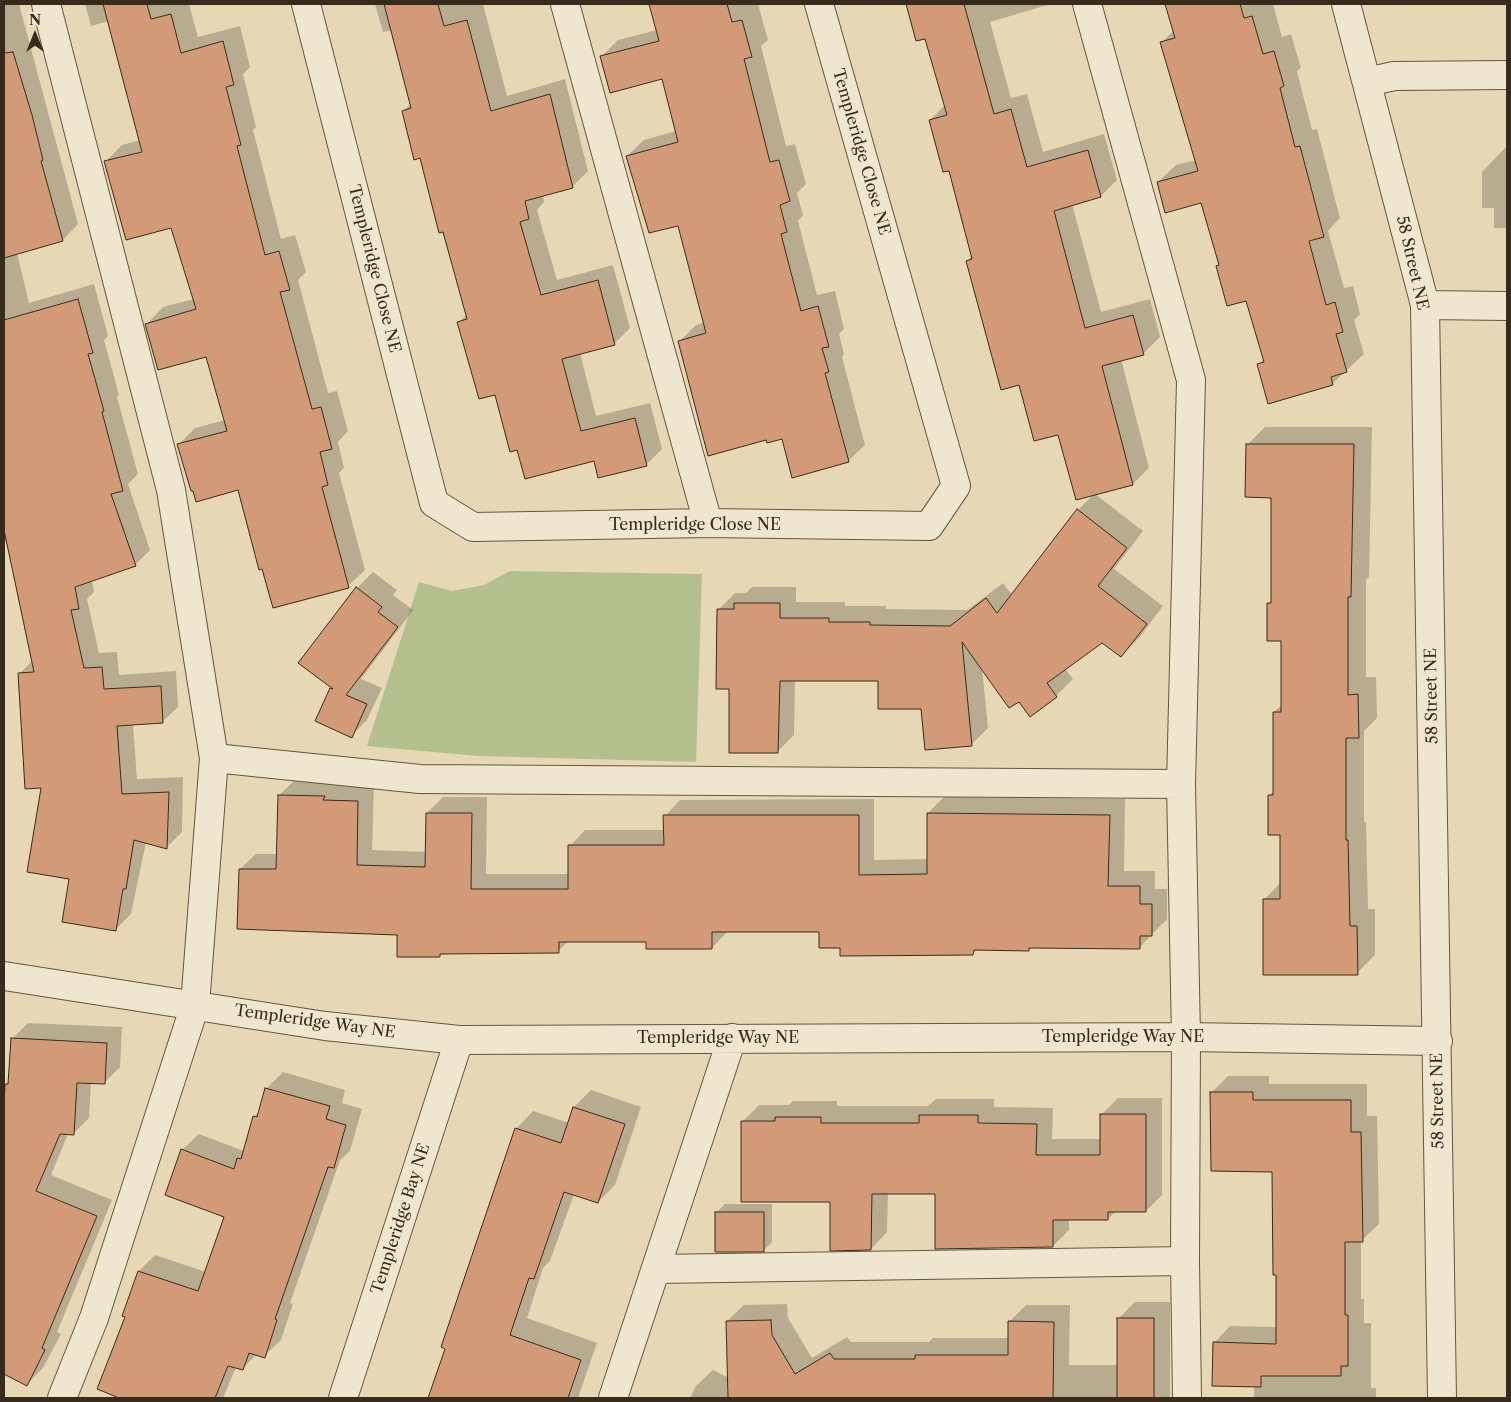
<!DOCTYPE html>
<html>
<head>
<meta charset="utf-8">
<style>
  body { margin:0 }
  #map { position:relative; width:1511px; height:1402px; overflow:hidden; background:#e7d8b5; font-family:"Libre Caslon Text",serif }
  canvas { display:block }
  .frame { position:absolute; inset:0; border:5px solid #372b1c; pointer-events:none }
  .north { position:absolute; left:10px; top:10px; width:50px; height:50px; -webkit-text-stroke:4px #efe6cf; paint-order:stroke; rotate:0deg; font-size:14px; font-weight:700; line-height:20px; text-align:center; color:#372b1c }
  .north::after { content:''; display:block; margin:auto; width:18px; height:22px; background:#372b1c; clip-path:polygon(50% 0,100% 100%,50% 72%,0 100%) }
</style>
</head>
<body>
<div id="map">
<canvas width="1511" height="1402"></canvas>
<div class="frame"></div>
<div class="north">N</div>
</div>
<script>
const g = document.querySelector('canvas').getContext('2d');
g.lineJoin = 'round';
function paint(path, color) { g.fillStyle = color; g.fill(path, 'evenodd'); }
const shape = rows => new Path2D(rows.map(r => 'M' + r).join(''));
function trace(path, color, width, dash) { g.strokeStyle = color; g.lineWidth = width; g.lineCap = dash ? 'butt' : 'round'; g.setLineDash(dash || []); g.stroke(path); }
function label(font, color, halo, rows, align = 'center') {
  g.font = font + ' "Libre Caslon Text",serif'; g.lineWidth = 4; g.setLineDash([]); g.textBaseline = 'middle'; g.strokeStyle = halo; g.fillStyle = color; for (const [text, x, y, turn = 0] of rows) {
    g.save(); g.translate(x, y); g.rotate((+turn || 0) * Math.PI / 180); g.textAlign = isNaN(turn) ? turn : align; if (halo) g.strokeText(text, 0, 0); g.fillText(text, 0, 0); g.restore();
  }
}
paint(shape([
  [510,571,702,574,696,762,478,756,367,746,419,582,452,591,484,585]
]), '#b4bf8e');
paint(shape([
  [4,4,19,4,78,224,63,240,17,253,29,303,94,284,108,336,104,340,119,395,117,397,138,474,128,484,150,550,135,565,92,580,94,592,87,599,99,653,117,652,119,675,176,671,178,707,162,722,133,724,137,779,183,777,182,832,166,848,146,842,131,914,115,930,70,878,43,787,20,673,33,660,7,541,4,542],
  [85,4,189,4,198,37,240,26,250,67,243,74,256,127,253,130,281,239,295,235,306,272,298,280,328,393,337,391,348,431,338,442,344,468,339,473,365,570,348,586,239,488,178,445,195,428,225,420,207,355,147,324,163,307,194,299,172,227,106,161,122,145,141,140,109,21,91,26],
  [375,4,483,4,507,96,565,79,588,171,572,187,543,195,544,202,537,210,557,280,613,265,630,328,614,344,580,353,596,416,650,403,662,449,646,465,595,460,518,448,496,393,459,322,467,314,420,157,403,111,411,104,392,30,383,32],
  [651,4,758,4,768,40,761,46,786,146,795,144,806,184,797,193,803,215,798,221,817,295,835,291,844,329,839,334,844,354,842,357,865,445,848,461,782,437,680,341,696,325,705,322,678,224,627,156,644,140,676,131,663,77,602,56,618,40,657,30],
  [908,4,1051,4,990,22,1011,98,1027,94,1043,152,1104,134,1117,180,1101,196,1072,204,1101,312,1150,299,1160,337,1143,354,1121,359,1149,468,1133,484,1095,494,1143,531,1114,569,1163,606,1138,639,1121,656,1102,641,1065,669,1073,679,1056,696,1030,715,1019,700,982,668,988,728,971,745,880,680,795,680,794,735,777,752,730,688,718,610,735,593,746,593,752,587,796,587,796,602,845,602,845,606,886,606,886,609,967,610,1003,583,1012,595,1078,510,1094,494,1059,433,1020,384,967,261,972,256,950,169,930,120,945,105,926,37,917,40],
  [1167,4,1273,4,1282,37,1291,34,1301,68,1297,71,1312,130,1317,129,1340,218,1328,231,1344,288,1353,286,1360,314,1354,320,1364,354,1332,384,1258,365,1264,359,1247,300,1218,266,1220,264,1202,201,1158,182,1176,165,1196,160,1162,42,1174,30],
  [1507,146,1507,228,1494,228,1494,208,1482,208,1482,172],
  [1265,427,1372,427,1369,577,1366,580,1366,677,1376,677,1377,718,1364,731,1364,822,1366,822,1368,909,1375,909,1375,955,1357,973,1264,900,1281,882,1281,834,1269,796,1274,791,1274,712,1282,705,1282,640,1269,604,1272,600,1272,496,1247,445],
  [373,572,397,590,393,595,413,610,361,679,382,688,367,720,351,736,331,689,357,588],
  [295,780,340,781,338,785,374,785,372,850,427,852,427,813,443,797,487,797,486,874,570,874,570,846,585,830,665,830,665,816,680,800,874,799,874,860,928,859,928,813,944,797,1125,799,1124,871,1155,871,1155,889,1167,889,1167,919,1139,948,1032,947,1029,949,978,949,973,953,841,947,820,931,728,931,712,948,648,940,570,940,558,951,442,953,440,955,398,933,240,869,256,854,278,854,279,795],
  [28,1023,122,1027,120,1067,104,1083,91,1082,89,1118,73,1134,68,1134,51,1175,112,1200,57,1332,61,1334,43,1368,27,1384,4,1373,4,1128,12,1039],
  [283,1072,345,1090,342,1103,362,1109,350,1151,340,1160,290,1303,293,1304,281,1340,264,1356,257,1354,242,1369,236,1367,223,1398,123,1398,98,1388,127,1317,124,1315,139,1271,155,1255,206,1272,225,1216,182,1150,199,1134,244,1151,254,1117,260,1110,267,1088],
  [1228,1076,1269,1076,1269,1084,1367,1084,1367,1116,1377,1116,1379,1224,1361,1241,1361,1299,1364,1299,1364,1323,1371,1323,1371,1388,1376,1388,1376,1398,1254,1398,1254,1386,1214,1343,1230,1326,1278,1327,1274,1171,1211,1093],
  [591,1090,641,1107,615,1185,598,1202,574,1194,550,1261,543,1268,527,1318,597,1343,578,1398,429,1398,516,1129,533,1111,569,1123,574,1107],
  [1118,1098,1162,1098,1162,1195,1146,1211,1116,1211,1108,1219,1069,1219,1069,1230,1053,1246,936,1193,888,1193,887,1232,871,1249,832,1201,742,1122,759,1105,789,1105,793,1101,837,1101,837,1106,928,1106,936,1099,994,1099,994,1107,1053,1108,1052,1139,1101,1139,1101,1115],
  [725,1204,772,1204,772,1242,763,1251,716,1213],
  [1135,1302,1170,1302,1170,1398,880,1398,880,1388,862,1398,690,1398,696,1386,713,1370,729,1378,727,1321,744,1305,787,1304,788,1318,812,1358,847,1337,851,1342,929,1342,933,1338,1010,1338,1010,1321,1026,1305,1070,1305,1069,1365,1118,1365,1118,1319]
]), '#0003');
const building = shape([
  [103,4,147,4,151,19,171,14,181,53,223,41,234,85,226,87,241,145,237,146,265,255,279,251,290,290,280,292,312,409,321,407,332,449,320,452,328,485,322,487,349,588,273,608,262,569,259,570,238,490,196,502,193,491,191,491,177,444,227,431,206,357,158,370,145,324,196,309,171,228,126,240,104,161,142,152,103,4],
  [384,4,438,4,444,26,467,20,491,111,550,94,573,188,525,201,529,219,520,222,541,295,598,280,615,345,562,359,581,431,635,418,647,466,598,478,594,461,525,479,517,450,510,452,495,395,479,399,457,322,467,319,443,232,439,233,420,158,414,160,402,111,411,108,384,4],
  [649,4,727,4,732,22,742,20,752,57,744,59,770,162,779,160,790,201,780,205,787,232,781,234,801,311,818,306,829,347,822,348,829,372,825,373,849,462,792,478,782,439,767,443,766,440,708,456,678,341,706,333,678,226,649,233,626,156,678,142,662,79,610,93,600,56,659,41,649,4],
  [906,4,964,4,994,114,1011,109,1027,167,1088,150,1101,197,1054,211,1085,328,1133,315,1144,355,1102,366,1133,485,1076,500,1058,435,1034,441,1019,385,1001,390,966,261,972,259,949,171,943,172,929,120,947,115,925,39,916,41,906,4],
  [1165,4,1240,4,1244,18,1252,16,1263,54,1274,51,1284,86,1280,88,1295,147,1300,146,1324,237,1309,241,1326,305,1335,302,1343,332,1336,334,1347,372,1331,377,1333,385,1268,404,1257,364,1264,362,1246,301,1227,306,1216,266,1219,265,1201,203,1165,213,1157,182,1198,171,1160,42,1175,38,1165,4],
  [13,52,32,115,43,160,41,161,63,241,4,258,4,53,13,52],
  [78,299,93,353,88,354,104,411,102,412,123,491,111,494,136,566,75,587,79,609,71,610,84,668,102,667,104,689,161,686,163,723,117,726,122,794,169,792,167,849,134,840,126,889,123,889,116,931,62,922,69,879,27,872,41,788,25,789,18,673,34,672,4,530,4,320,78,299],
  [1246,444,1354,444,1351,597,1348,597,1348,695,1358,694,1359,738,1346,738,1346,840,1348,840,1350,926,1357,926,1358,975,1263,975,1263,899,1280,899,1280,835,1268,835,1268,795,1273,795,1273,712,1281,712,1281,641,1267,641,1267,603,1271,603,1271,498,1245,497,1246,444],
  [1077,509,1127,548,1098,586,1147,624,1121,657,1102,643,1047,683,1057,697,1030,717,1019,702,1009,708,962,642,972,746,925,750,921,709,878,709,878,681,780,681,778,753,729,753,729,689,716,689,717,609,734,609,734,603,780,603,780,618,829,618,829,622,870,622,870,625,950,626,986,598,997,613,1077,509],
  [356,587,382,607,378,612,398,627,346,695,367,704,352,738,315,721,330,688,333,689,298,663,356,587],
  [278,795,325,796,323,800,358,801,357,865,425,867,426,813,472,813,471,889,568,889,568,845,664,845,663,815,859,815,859,875,927,874,927,813,1110,815,1108,886,1140,886,1140,904,1152,904,1152,936,1140,936,1140,949,1029,948,1029,951,974,950,973,955,840,956,840,948,819,948,819,932,712,932,712,949,646,949,646,942,559,942,559,953,440,954,440,957,397,957,397,935,237,929,239,869,276,869,278,795],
  [11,1038,107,1043,105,1084,77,1083,74,1135,60,1134,36,1191,97,1216,42,1348,45,1350,27,1386,4,1374,4,1107,5,1084,8,1084,11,1038],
  [265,1088,330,1106,326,1119,346,1125,334,1168,328,1167,275,1319,277,1320,265,1358,249,1353,243,1370,228,1366,215,1398,119,1398,97,1389,125,1317,122,1316,138,1271,198,1291,224,1217,165,1195,181,1149,234,1169,237,1158,241,1159,253,1116,257,1117,265,1088],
  [1210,1092,1253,1092,1253,1100,1351,1100,1351,1132,1361,1132,1363,1242,1345,1242,1345,1315,1348,1315,1348,1366,1341,1366,1341,1376,1261,1376,1261,1387,1212,1386,1213,1342,1276,1344,1276,1275,1273,1275,1272,1172,1211,1171,1210,1092],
  [573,1107,625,1124,598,1203,564,1192,534,1279,529,1278,510,1335,581,1360,568,1398,428,1398,445,1349,441,1347,515,1128,561,1143,573,1107],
  [1100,1114,1146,1114,1146,1212,1108,1212,1108,1220,1053,1220,1053,1247,935,1249,935,1194,872,1194,871,1250,830,1251,830,1202,741,1202,741,1121,775,1121,775,1117,821,1117,821,1123,919,1123,919,1115,978,1115,978,1123,1037,1124,1036,1155,1100,1155,1100,1114],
  [715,1212,764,1212,764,1252,715,1252,715,1212],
  [1117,1318,1154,1318,1154,1398,1117,1398,1117,1318],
  [771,1320,772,1335,795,1374,830,1353,834,1359,915,1359,915,1355,1008,1355,1008,1321,1054,1322,1053,1398,728,1398,726,1321,771,1320]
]);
paint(building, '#d39a77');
trace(building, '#372b1c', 1);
const minor = shape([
  [46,4,171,490,214,758,195,1005,94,1318,62,1398],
  [306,4,434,503,473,527,708,523,929,526,956,486,819,4],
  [565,4,708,523],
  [1346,4,1425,305,1442,1398],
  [1367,82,1394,76,1507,75],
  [1425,305,1507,306],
  [214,758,420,779,1181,784,1191,380,1087,4],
  [1181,784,1186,1037,1185,1261,1187,1398],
  [4,976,325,1026,459,1040,1186,1037,1438,1041],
  [657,1269,1185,1261],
  [343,1398,459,1040],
  [613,1398,732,1038]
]);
trace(minor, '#635642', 30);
trace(minor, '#efe6cf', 28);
label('16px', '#372b1c', '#efe6cf', [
  ["Templeridge Close NE",861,152,74],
  ["58 Street NE",1412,263,77],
  ["Templeridge Close NE",374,269,76],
  ["Templeridge Close NE",695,525],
  ["58 Street NE",1432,696,-91],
  ["Templeridge Way NE",315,1022,8],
  ["Templeridge Way NE",1123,1037],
  ["Templeridge Way NE",718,1038],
  ["58 Street NE",1438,1101,-91],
  ["Templeridge Bay NE",401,1219,-72]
]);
</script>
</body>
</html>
